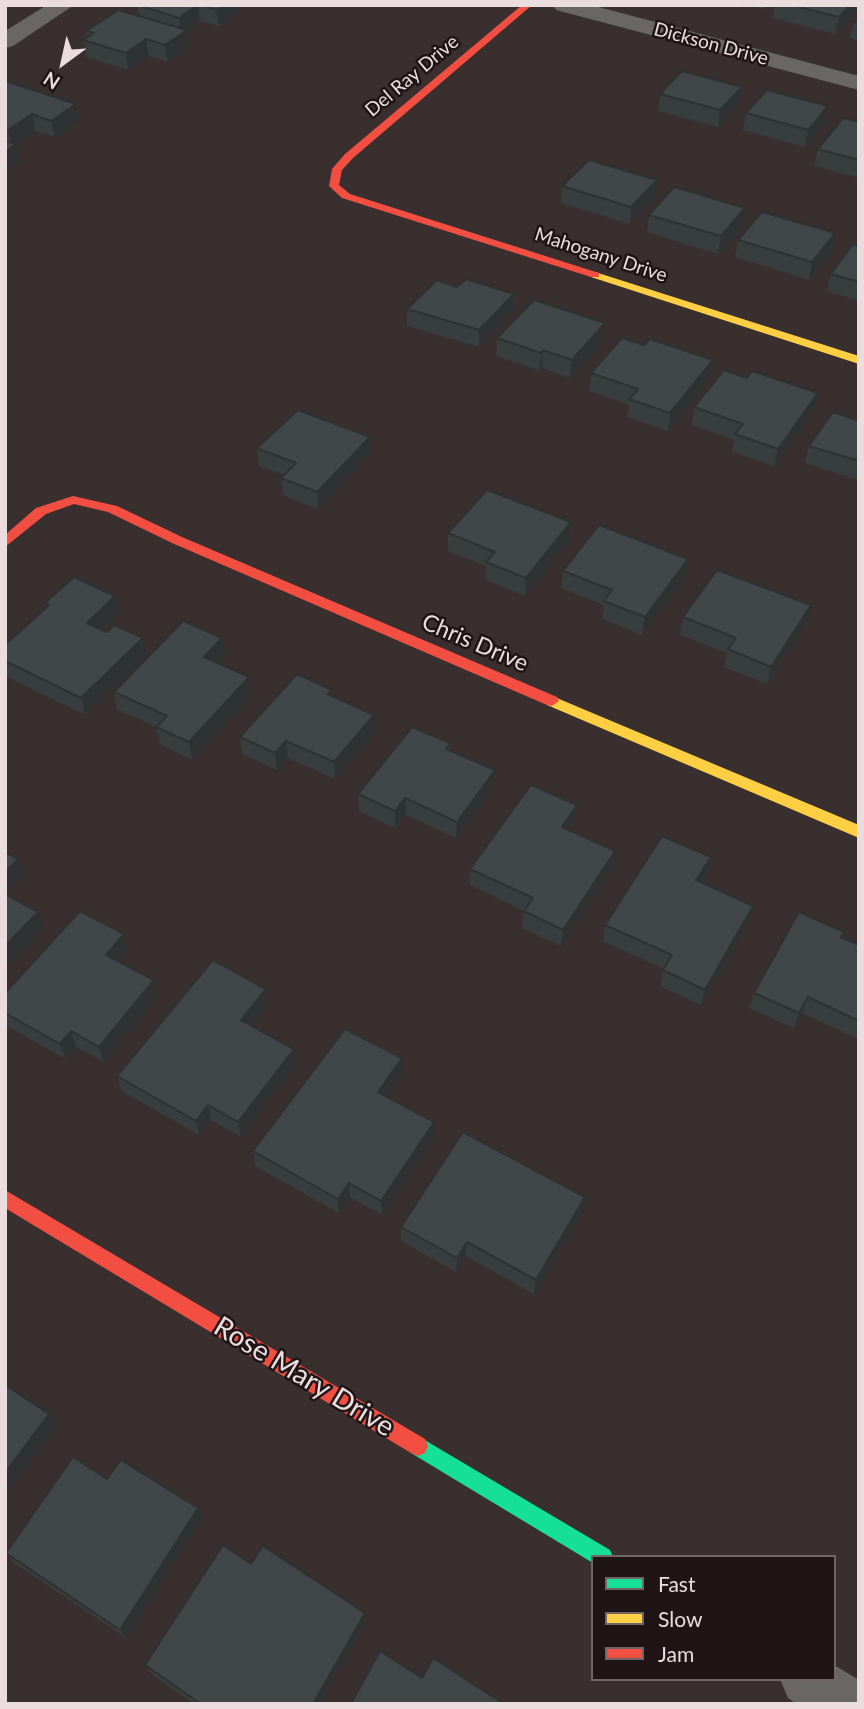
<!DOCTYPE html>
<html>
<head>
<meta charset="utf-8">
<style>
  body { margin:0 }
  #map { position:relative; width:864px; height:1709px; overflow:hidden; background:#3a2f2f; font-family:Lato,sans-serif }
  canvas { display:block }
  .frame { position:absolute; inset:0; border:7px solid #ebdddd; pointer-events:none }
  .legend { position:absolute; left:591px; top:1555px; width:245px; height:126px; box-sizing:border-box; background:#1f1516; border:2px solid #716566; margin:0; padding:9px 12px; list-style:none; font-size:21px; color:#ebdddd }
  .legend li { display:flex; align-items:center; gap:14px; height:35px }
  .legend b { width:35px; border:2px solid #716566 }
  .north { position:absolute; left:28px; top:28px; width:70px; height:70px; -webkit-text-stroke:5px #1f1516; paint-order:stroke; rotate:213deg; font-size:19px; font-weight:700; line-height:28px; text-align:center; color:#ebdddd }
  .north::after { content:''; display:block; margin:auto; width:24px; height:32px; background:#ebdddd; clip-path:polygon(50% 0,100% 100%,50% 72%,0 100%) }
</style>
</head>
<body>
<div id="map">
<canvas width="864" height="1709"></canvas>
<div class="frame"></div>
<ul class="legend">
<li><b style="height:9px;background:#16e098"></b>Fast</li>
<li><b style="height:9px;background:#ffcf43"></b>Slow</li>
<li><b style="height:9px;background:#f24e42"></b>Jam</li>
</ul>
<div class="north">N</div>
</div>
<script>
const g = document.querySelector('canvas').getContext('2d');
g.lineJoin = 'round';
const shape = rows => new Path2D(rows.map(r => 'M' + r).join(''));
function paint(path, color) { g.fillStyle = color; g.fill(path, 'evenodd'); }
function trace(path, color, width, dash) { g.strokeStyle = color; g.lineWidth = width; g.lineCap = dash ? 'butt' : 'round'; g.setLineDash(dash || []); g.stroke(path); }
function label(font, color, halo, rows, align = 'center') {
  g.font = font + ' Lato,sans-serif'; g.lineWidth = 5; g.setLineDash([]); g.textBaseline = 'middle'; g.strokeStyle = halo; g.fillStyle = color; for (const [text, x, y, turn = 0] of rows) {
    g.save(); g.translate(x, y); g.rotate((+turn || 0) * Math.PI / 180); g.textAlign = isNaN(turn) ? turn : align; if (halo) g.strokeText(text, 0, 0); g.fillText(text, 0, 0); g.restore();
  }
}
paint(shape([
  [47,5,74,5,13,46,5,48,5,31,47,5],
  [553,5,591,5,859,76,859,90,556,10,553,5],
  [834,1665,859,1680,859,1704,797,1704,788,1698,780,1679,834,1679,834,1665]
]), '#6a6666');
paint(shape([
  [418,1436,610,1550,613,1557,593,1557,593,1563,411,1453,408,1446,411,1439,418,1436]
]), '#16e098');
paint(shape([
  [595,272,859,356,859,364,591,277,589,275,595,272],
  [552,696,859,825,859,838,547,705,545,701,552,696]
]), '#ffcf43');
paint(shape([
  [522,5,532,5,353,158,342,170,339,185,350,194,599,273,599,277,591,277,342,198,329,186,332,169,345,154,522,5],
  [73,496,117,506,182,537,557,697,559,701,552,706,547,705,172,543,108,512,74,504,46,514,5,547,5,535,36,508,73,496],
  [5,1190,425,1439,428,1446,425,1453,418,1456,411,1453,5,1208,5,1190]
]), '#f24e42');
paint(shape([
  [239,5,239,12,219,26,200,21,187,30,189,47,168,62,149,56,128,70,86,57,83,40,87,38,86,31,139,16,137,6],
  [726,5,741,5,738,8],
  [748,5,766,5,763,9],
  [775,5,856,5,854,13,835,34,773,18],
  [859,16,859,40,850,38,854,22],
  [5,81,79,121,55,137,35,131,16,144,20,161,5,171],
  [660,94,739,103,718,127,658,111],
  [746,113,825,123,805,147,743,130],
  [859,122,859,178,814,166,818,149],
  [657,180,655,197,630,224,561,203,562,186],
  [649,215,743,226,718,254,647,232],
  [835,233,832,251,809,280,735,257,738,240],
  [859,246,859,301,827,291,831,274],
  [407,309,513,312,479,347,407,326],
  [497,338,603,341,570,378,542,368,540,371,496,356],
  [591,373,710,377,668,431,627,417,629,405,589,391],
  [747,378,818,393,814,411,774,466,732,452,734,440,692,425,694,407],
  [859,418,859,480,805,463,809,446,857,420],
  [257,448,371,454,318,509,283,495,281,478,284,475,259,466],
  [571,522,570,540,525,596,486,580,486,566,448,551,448,533],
  [688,559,685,577,642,635,602,619,604,605,561,588,563,571],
  [115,596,119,613,102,630,107,632,143,638,146,656,85,715,5,676,5,645,46,608,45,603],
  [683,617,806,623,767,684,724,667,727,653,680,635],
  [222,638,225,656,218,663,249,677,252,694,192,760,160,744,156,727,117,709,114,692],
  [332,696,375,732,335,779,288,758,277,770,242,754,240,737],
  [450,743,450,750,495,770,494,787,456,838,406,815,395,828,359,811,358,794],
  [575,822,569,830,615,851,613,867,561,946,522,928,524,911,470,885,470,869],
  [711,857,707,874,702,883,749,922,701,1005,660,986,664,969,603,941,605,925],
  [844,932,841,938,859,945,859,1039,802,1013,794,1028,749,1008,754,993],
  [128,950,118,961,154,980,158,996,104,1062,76,1047,66,1059,5,1025,5,993],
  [268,1004,251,1026,294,1049,296,1064,241,1137,211,1120,199,1135,122,1091,117,1076],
  [402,1058,402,1073,386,1096,434,1137,382,1215,350,1197,339,1213,255,1166,253,1151],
  [583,1211,534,1294,466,1256,456,1272,401,1241,401,1227],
  [107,1479,202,1518,126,1638,14,1563,6,1553],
  [251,1564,366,1622,319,1704,194,1704,151,1674,145,1665]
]), '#383d3e');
paint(shape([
  [198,5,200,21,181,34,179,18],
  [224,5,239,5,239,12,219,26,217,10],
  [850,5,856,5,854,13,835,34,839,17],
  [187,30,189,47,168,62,165,45],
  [146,39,149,56,128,70,126,53],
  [742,87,739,103,718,127,720,110],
  [76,104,79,121,55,137,51,121],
  [828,106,825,123,805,147,808,130],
  [32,114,35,131,12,147,8,130],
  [16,144,20,161,5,171,5,152],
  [657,180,655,197,630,224,631,207],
  [745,208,743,226,718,254,721,236],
  [835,233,832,251,809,280,812,262],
  [514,294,513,312,479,347,479,330],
  [605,323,603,341,570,378,572,360],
  [543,350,542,368,540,371,541,353],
  [713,360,710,377,668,431,670,413],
  [818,393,814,411,774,466,778,449],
  [370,437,371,454,318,509,317,492],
  [571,522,570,540,525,596,526,578],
  [688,559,685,577,642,635,645,617],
  [115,596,119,613,91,640,87,623],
  [811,605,806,623,767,684,771,667],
  [143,638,146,656,85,715,81,698],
  [222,638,225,656,207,674,204,657],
  [249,677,252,694,192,760,189,742],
  [374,715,375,732,335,779,334,762],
  [286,741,288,758,277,770,275,753],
  [495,770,494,787,456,838,457,822],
  [405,798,406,815,395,828,395,811],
  [577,805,575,822,560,844,562,827],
  [615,851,613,867,561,946,563,930],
  [711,857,707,874,693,897,696,880],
  [18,859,23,876,5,894,5,872],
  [753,906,749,922,701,1005,705,990],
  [38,912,43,928,5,969,5,946],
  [124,934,128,950,110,971,106,955],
  [154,980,158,996,104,1062,99,1047],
  [266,989,268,1004,244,1035,241,1020],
  [808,997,802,1013,794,1028,799,1013],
  [71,1031,76,1047,66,1059,60,1044],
  [294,1049,296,1064,241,1137,238,1122],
  [402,1058,402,1073,379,1107,378,1092],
  [208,1105,211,1120,199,1135,196,1121],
  [434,1122,434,1137,382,1215,381,1201],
  [349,1183,350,1197,339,1213,338,1199],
  [585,1197,583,1211,534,1294,536,1280],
  [467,1242,466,1256,456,1272,457,1258],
  [49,1414,56,1425,5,1494,5,1473],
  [198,1508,202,1518,126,1638,120,1630],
  [365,1613,366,1622,319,1704,313,1704]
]), '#2e3232');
const building = shape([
  [138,5,197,5,179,18,138,5],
  [200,5,224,5,217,10,200,5],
  [791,5,850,5,839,17,791,5],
  [118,10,187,30,165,45,146,39,126,53,83,40,94,33,86,31,118,10],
  [859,16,859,23,854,22,859,16],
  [682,71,742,87,720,110,660,94,682,71],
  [5,81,76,104,51,121,32,114,8,130,5,129,5,81],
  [767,90,828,106,808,130,746,113,767,90],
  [843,118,859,122,859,160,818,149,843,118],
  [5,141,16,144,5,152,5,141],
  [589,160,657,180,631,207,562,186,589,160],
  [674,187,745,208,721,236,649,215,674,187],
  [762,212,835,233,812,262,738,240,762,212],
  [853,244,859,246,859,282,831,274,853,244],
  [466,279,514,294,479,330,407,309,437,280,457,287,466,279],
  [534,300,605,323,572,360,543,350,541,353,497,338,534,300],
  [622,338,644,345,650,339,713,360,670,413,629,399,638,389,591,373,622,338],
  [724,370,747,378,752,371,818,393,778,449,735,434,743,424,694,407,724,370],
  [298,410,370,437,317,492,281,478,296,463,257,448,298,410],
  [833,412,857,420,859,418,859,461,809,446,833,412],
  [487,490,571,522,526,578,486,562,495,552,448,533,487,490],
  [599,525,688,559,645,617,604,601,612,590,563,571,599,525],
  [717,570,811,605,771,667,728,649,736,638,683,617,717,570],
  [74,577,115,596,87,623,107,632,114,625,143,638,81,698,5,661,5,645,49,605,45,603,74,577],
  [183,621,222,638,204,657,249,677,189,742,156,727,167,716,114,692,183,621],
  [297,674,332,690,328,694,374,715,334,762,286,741,275,753,240,737,297,674],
  [412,727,450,743,446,749,495,770,457,822,405,798,395,811,358,794,412,727],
  [531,785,577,805,562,827,615,851,563,930,524,911,533,898,470,869,531,785],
  [662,836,711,857,696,880,753,906,705,990,663,970,672,955,605,925,662,836],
  [5,852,18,859,5,872,5,852],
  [5,894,38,912,5,946,5,894],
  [80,911,124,934,106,955,154,980,99,1047,71,1031,60,1044,5,1013,5,993,80,911],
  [799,912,844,932,841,937,859,945,859,1021,808,997,799,1013,754,993,799,912],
  [213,960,266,989,241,1020,294,1049,238,1122,208,1105,196,1121,117,1076,213,960],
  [345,1029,402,1058,378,1092,434,1122,381,1201,349,1183,338,1199,253,1151,345,1029],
  [463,1132,585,1197,536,1280,467,1242,457,1258,401,1227,463,1132],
  [5,1385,49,1414,5,1473,5,1385],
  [73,1457,107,1479,121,1460,198,1508,120,1630,6,1553,73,1457],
  [223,1545,251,1564,263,1546,365,1613,313,1704,201,1704,145,1665,223,1545],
  [380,1651,422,1678,433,1658,504,1704,351,1704,380,1651]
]);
paint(building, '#414748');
trace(building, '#2e3232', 2);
label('19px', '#ebdddd', '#1f1516', [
  ["Dickson Drive",711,44,15],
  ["Del Ray Drive",412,76,-40],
  ["Mahogany Drive",601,255,18]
]);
label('23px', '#ebdddd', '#1f1516', [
  ["Chris Drive",475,643,23]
]);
label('28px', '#ebdddd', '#1f1516', [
  ["Rose Mary Drive",304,1377,31]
]);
</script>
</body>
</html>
